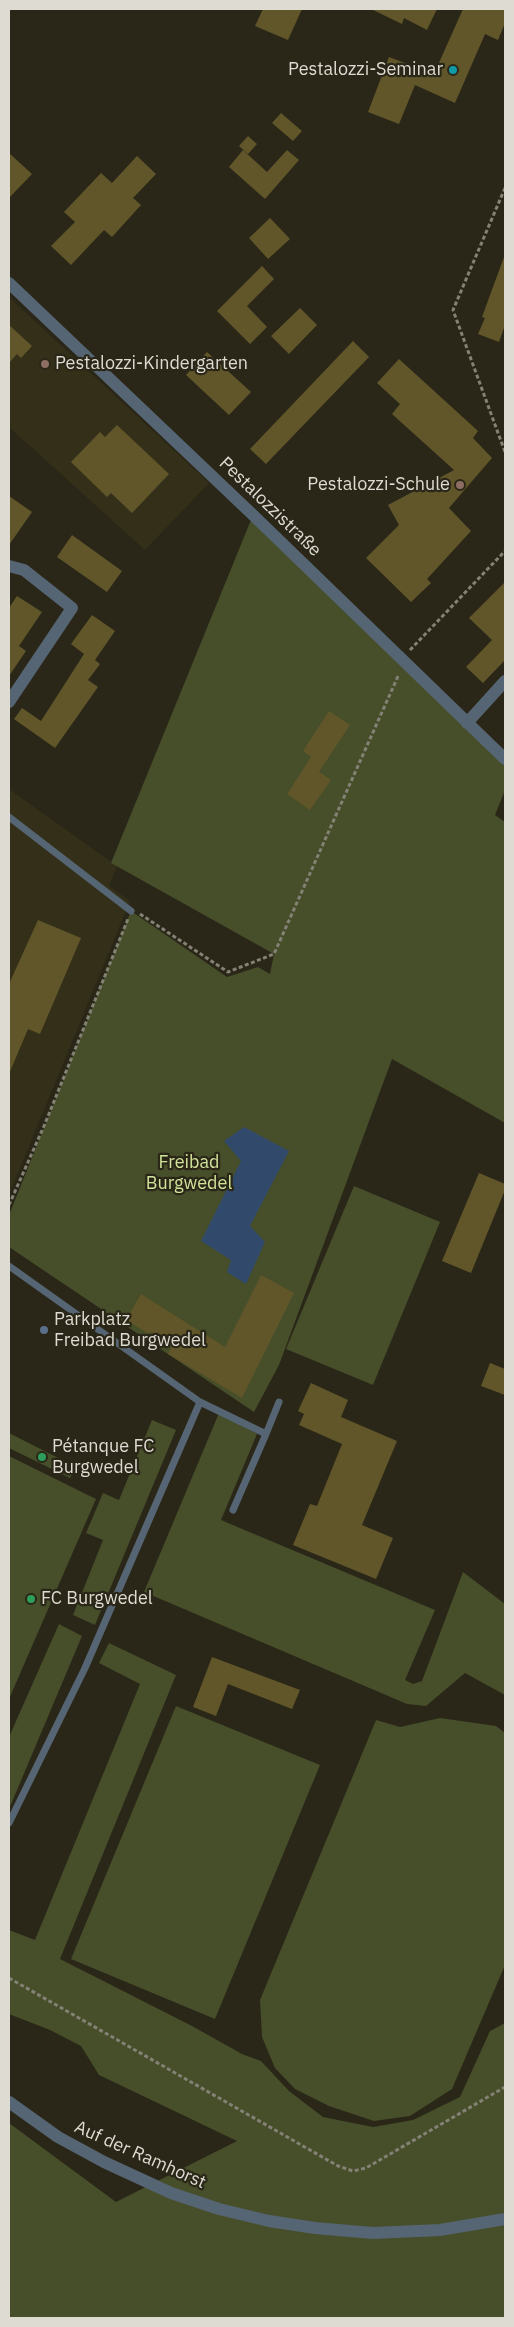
<!DOCTYPE html>
<html>
<head>
<meta charset="utf-8">
<style>
  body { margin:0 }
  #map { position:relative; width:514px; height:2327px; overflow:hidden; background:#2a2718; font-family:"IBM Plex Sans",sans-serif }
  canvas { display:block }
  .frame { position:absolute; inset:0; border:10px solid #dedbd2; pointer-events:none }
</style>
</head>
<body>
<div id="map">
<canvas width="514" height="2327"></canvas>
<div class="frame"></div>
</div>
<script>
const g = document.querySelector('canvas').getContext('2d');
g.lineJoin = 'round';
function paint(path, color) { g.fillStyle = color; g.fill(path, 'evenodd'); }
const shape = rows => new Path2D(rows.map(r => 'M' + r).join(''));
function trace(path, color, width, dash) { g.strokeStyle = color; g.lineWidth = width; g.lineCap = dash ? 'butt' : 'round'; g.setLineDash(dash || []); g.stroke(path); }
function label(font, color, halo, rows, align = 'center') {
  g.font = font + ' "IBM Plex Sans",sans-serif'; g.lineWidth = 4.5; g.setLineDash([]); g.textBaseline = 'middle'; g.strokeStyle = halo; g.fillStyle = color; for (const [text, x, y, turn = 0] of rows) {
    g.save(); g.translate(x, y); g.rotate((+turn || 0) * Math.PI / 180); g.textAlign = isNaN(turn) ? turn : align; if (halo) g.strokeText(text, 0, 0); g.fillText(text, 0, 0); g.restore();
  }
}
paint(shape([
  [10,298,209,483,145,550,9,427],
  [9,789,117,866,109,886,130,901,9,1195]
]), '#342f19');
paint(shape([
  [253,515,505,759,505,790,495,815,505,822,505,1123,392,1059,279,1365,254,1412,9,1247,9,1215,131,911,227,977,258,967,270,974,274,954,111,863],
  [354,1186,440,1222,373,1385,286,1349],
  [219,1413,257,1434,221,1520,435,1610,405,1680,413,1684,422,1681,463,1572,505,1604,505,1695,465,1673,426,1706,407,1704,144,1592],
  [152,1420,176,1430,95,1625,73,1615,103,1540,86,1533,103,1493,119,1500],
  [9,1433,76,1467,70,1478,9,1448],
  [9,1456,96,1499,9,1699],
  [59,1624,82,1636,9,1809,9,1737],
  [109,1643,176,1675,60,1959,192,2026,242,2054,261,2061,289,2091,323,2117,373,2127,413,2120,460,2097,490,2031,505,2023,505,2318,9,2318,9,2123,116,2202,237,2141,99,2075,81,2046,50,2030,9,2014,9,1930,35,1940,140,1684,99,1663],
  [176,1706,320,1765,215,2019,71,1959],
  [440,1718,496,1726,505,1733,505,1965,452,2089,410,2116,374,2121,329,2106,295,2089,275,2068,262,2037,260,2000,376,1720,400,1727]
]), '#464e2a');
paint(shape([
  [244,1127,289,1151,250,1226,265,1242,246,1284,227,1272,231,1260,201,1241,241,1161,224,1141]
]), '#314a6c');
paint(shape([
  [263,9,302,9,288,40,255,26],
  [371,9,437,9,427,30,404,18,402,24],
  [463,9,505,9,505,23,498,40,485,34,455,103,415,85,399,124,368,112,389,57,434,74],
  [281,113,302,131,293,141,272,123],
  [248,136,257,144,248,154,239,146],
  [243,150,267,172,287,150,299,160,265,199,229,167],
  [9,153,32,174,9,198],
  [137,156,156,174,133,198,141,205,112,237,104,230,71,265,51,246,75,222,64,212,101,173,112,183],
  [270,218,290,239,268,259,249,238],
  [504,257,505,325,499,342,478,334,485,318,482,317],
  [262,266,274,279,247,306,267,327,250,344,217,311],
  [300,308,317,325,289,354,271,336],
  [9,325,32,346,21,358,17,354,9,363],
  [353,341,369,357,266,464,250,449],
  [207,352,251,392,229,415,186,375],
  [399,359,478,431,473,438,492,458,449,508,471,531,427,579,431,583,411,602,366,558,399,525,388,505,454,470,392,414,400,404,377,383],
  [117,425,169,474,132,513,111,493,107,497,71,462,100,432,105,437],
  [9,496,32,512,9,545],
  [72,535,122,571,107,592,57,557],
  [505,582,505,660,483,683,466,667,492,640,469,618],
  [17,596,42,612,19,646,26,651,9,676,9,608],
  [92,615,115,631,95,660,100,664,88,680,98,687,55,748,14,719,22,708,41,721,84,654,71,644],
  [329,711,350,725,319,772,331,780,310,810,287,794,311,757,303,751],
  [38,920,81,938,40,1034,28,1029,9,1074,9,984],
  [479,1173,505,1184,505,1190,471,1273,442,1261],
  [261,1275,294,1293,242,1398,168,1354,174,1342,150,1332,149,1334,126,1320,141,1294,225,1347],
  [490,1363,505,1369,505,1395,481,1386],
  [311,1383,348,1400,341,1417,397,1441,362,1525,393,1538,376,1579,293,1545,310,1504,317,1506,342,1444,299,1425,304,1414,298,1411],
  [212,1657,300,1690,292,1709,228,1684,216,1716,193,1707]
]), '#615629');
trace(shape([
  [505,188,453,310,505,452],
  [410,650,505,551],
  [140,914,228,972,274,954,399,674],
  [9,1205,44,1126,128,919],
  [9,1978,338,2166,353,2171,366,2168,505,2087]
]), '#848175', 3, [4, 2.5]);
trace(shape([
  [9,817,131,911],
  [9,1266,200,1402,85,1668,9,1823],
  [200,1402,266,1434,233,1510],
  [266,1434,279,1402]
]), '#566573', 7);
trace(shape([
  [9,283,253,515,505,759],
  [9,566,24,570,72,608,9,702],
  [467,723,505,681]
]), '#566573', 12);
trace(shape([
  [9,2102,58,2137,104,2162,171,2193,219,2209,269,2221,315,2228,373,2233,440,2230,505,2219]
]), '#566573', 12);
for (const [x, y, r, color] of [
  [453,70,5,"#0f9aa8"],
  [45,364,5,"#8d6e63"],
  [460,485,5,"#8d6e63"],
  [44,1330,5,"#5c6f8a"],
  [42,1457,5,"#2e9e5b"],
  [31,1599,5,"#2e9e5b"]
]) { const dot = new Path2D(); dot.arc(x, y, r, 0, 2 * Math.PI); g.fillStyle = color; g.fill(dot); trace(dot, '#2a2718', 2); }
label('18px', '#dedbd2', '#2a2718', [
  ["Pestalozzi-Seminar",443,70,"right"],
  ["Pestalozzi-Kindergarten",55,364],
  ["Pestalozzi-Schule",450,485,"right"],
  ["Parkplatz",54,1320],
  ["Freibad Burgwedel",54,1341],
  ["Pétanque FC",52,1447],
  ["Burgwedel",52,1468],
  ["FC Burgwedel",41,1599]
], 'left');
label('18px', '#dedbd2', '#2a2718', [
  ["Pestalozzistraße",270,507,44],
  ["Auf der Ramhorst",140,2155,24]
]);
label('18px', '#d1e29a', '#2a2718', [
  ["Freibad",189,1163],
  ["Burgwedel",189,1184]
]);
</script>
</body>
</html>
